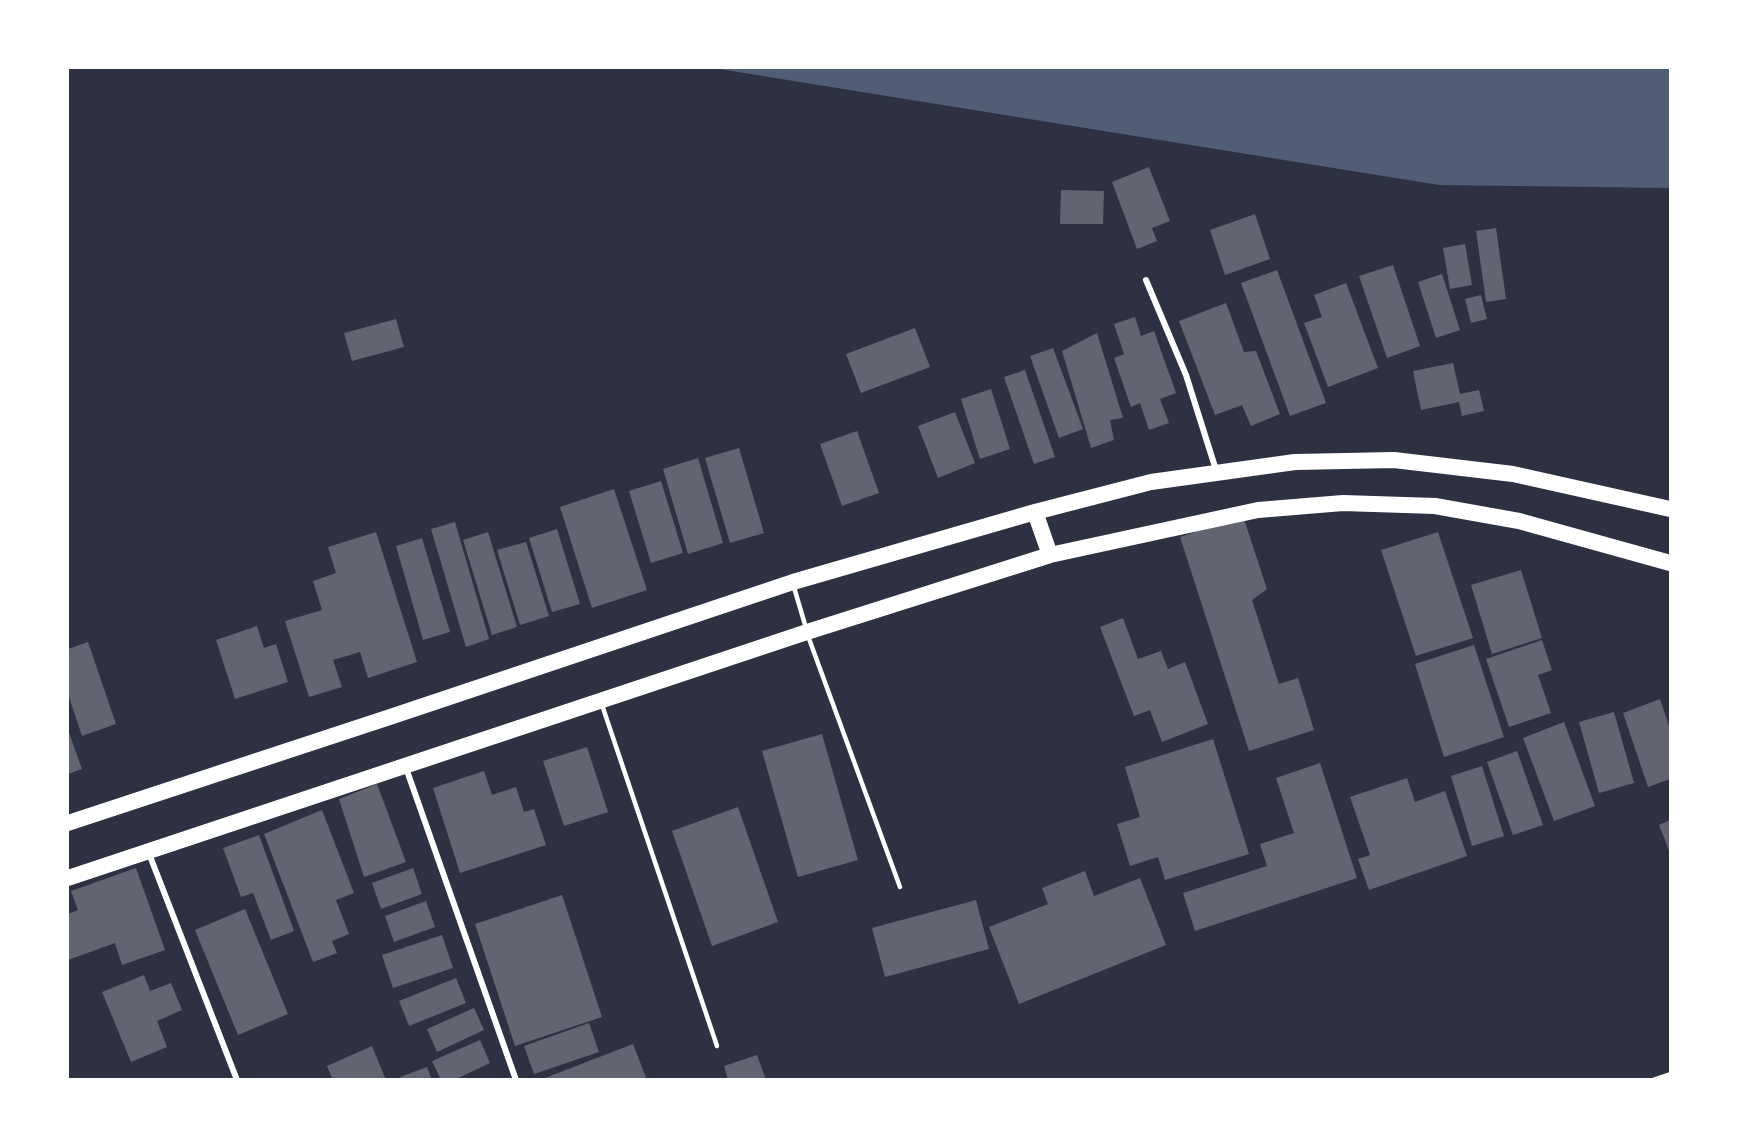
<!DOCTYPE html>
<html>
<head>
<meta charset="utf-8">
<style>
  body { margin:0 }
  #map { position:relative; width:1738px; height:1147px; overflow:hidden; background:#2d3142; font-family:Mulish,sans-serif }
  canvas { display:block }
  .frame { position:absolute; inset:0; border:69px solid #fff; pointer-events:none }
</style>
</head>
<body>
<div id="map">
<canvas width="1738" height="1147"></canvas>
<div class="frame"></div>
</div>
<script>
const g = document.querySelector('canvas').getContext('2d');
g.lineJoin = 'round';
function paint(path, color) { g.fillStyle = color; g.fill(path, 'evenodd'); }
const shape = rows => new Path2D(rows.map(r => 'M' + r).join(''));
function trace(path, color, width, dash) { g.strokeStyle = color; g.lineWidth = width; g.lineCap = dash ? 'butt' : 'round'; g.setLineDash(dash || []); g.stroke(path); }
paint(shape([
  [713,68,1670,68,1670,188,1439,185]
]), '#4f5d75');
paint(shape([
  [1149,167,1170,221,1152,228,1157,241,1137,249,1112,182],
  [1061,190,1104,191,1103,224,1060,224],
  [1255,214,1270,259,1225,275,1210,230],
  [1496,228,1506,299,1486,302,1476,231],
  [1465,244,1472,285,1450,289,1443,248],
  [1393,265,1420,346,1387,358,1359,276],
  [1277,270,1326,403,1290,416,1241,283],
  [1442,274,1460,330,1436,338,1418,282],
  [1346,283,1378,368,1328,387,1304,323,1322,317,1314,295],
  [1481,295,1487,319,1471,323,1465,299],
  [1226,303,1244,352,1256,351,1280,414,1251,426,1242,405,1215,415,1179,321],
  [1135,317,1141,336,1154,331,1176,393,1160,399,1169,423,1149,430,1140,403,1131,407,1114,358,1124,354,1114,324],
  [396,319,404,347,352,361,344,333],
  [915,328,930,367,861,393,846,354],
  [1097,333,1123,418,1110,420,1114,440,1091,448,1062,351],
  [1053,348,1083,429,1059,438,1030,356],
  [1453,363,1460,394,1479,390,1484,411,1462,416,1459,402,1421,410,1413,371],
  [1025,370,1055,457,1034,464,1004,377],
  [991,389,1010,449,980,459,961,399],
  [955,412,975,463,938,478,918,426],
  [857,431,879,493,842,506,820,444],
  [739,448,764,533,730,543,705,458],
  [698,458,723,543,688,554,663,469],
  [661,481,683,553,651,563,629,491],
  [614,489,647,590,592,608,560,507],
  [1243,516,1267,589,1252,600,1279,684,1298,678,1314,730,1249,751,1180,537],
  [455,522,489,639,466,647,431,529],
  [557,529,580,604,552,612,529,538],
  [376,532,417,662,368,678,360,652,333,660,342,687,309,697,285,621,322,610,313,581,336,573,328,547],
  [488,532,517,627,492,635,463,540],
  [1438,532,1473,638,1416,656,1381,550],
  [422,538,450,632,423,640,396,546],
  [526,542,549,616,520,625,497,550],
  [1521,570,1542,638,1492,654,1471,585],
  [1123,618,1138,659,1161,651,1168,669,1185,662,1208,724,1162,742,1150,710,1134,716,1100,627],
  [257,626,264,648,276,644,288,682,235,699,216,640],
  [1542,640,1552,670,1538,675,1551,713,1509,727,1486,659],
  [88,642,116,724,82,736,68,694,68,649],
  [1474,645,1504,737,1444,757,1415,664],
  [1660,699,1670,729,1670,779,1648,787,1623,713],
  [1614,712,1634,783,1599,793,1579,722],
  [1564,722,1595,806,1554,821,1523,738],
  [68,730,82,769,68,774],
  [822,734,858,860,798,877,762,751],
  [1213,739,1249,854,1165,880,1158,857,1130,866,1117,824,1140,817,1125,767],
  [587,747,608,812,564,826,543,761],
  [1517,751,1543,825,1513,835,1487,762],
  [1320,763,1357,878,1195,931,1183,893,1267,866,1260,844,1294,833,1276,778],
  [1482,766,1504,836,1472,846,1451,776],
  [484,771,492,795,516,787,524,812,534,809,546,845,460,873,433,788],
  [1407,778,1415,802,1445,791,1467,856,1369,890,1358,859,1370,855,1350,797],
  [377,784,406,862,364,877,339,799],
  [738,807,778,922,712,946,672,831],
  [322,810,354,893,336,900,349,934,332,941,337,953,313,962,264,834],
  [1670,820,1670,853,1659,825],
  [259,835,294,931,271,940,253,893,241,897,223,848],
  [136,868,165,950,122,965,115,943,68,960,68,914,78,910,71,891],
  [413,868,422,894,381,909,372,883],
  [1085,871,1094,896,1140,878,1166,945,1019,1004,989,927,1048,904,1042,888],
  [562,895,602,1017,515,1046,475,924],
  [976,900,989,949,885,977,872,928],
  [426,901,435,927,394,942,385,916],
  [245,909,288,1014,238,1035,195,930],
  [442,935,453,968,393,988,382,955],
  [144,975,150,991,171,983,182,1010,157,1021,167,1047,131,1062,102,992],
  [456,978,466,1003,409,1026,399,1001],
  [474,1008,484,1030,437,1052,427,1029],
  [589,1023,599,1052,534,1074,524,1046],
  [480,1040,490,1063,454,1080,441,1080,432,1061],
  [633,1044,647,1080,546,1080,545,1078],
  [372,1046,386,1080,333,1080,327,1066],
  [757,1055,766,1080,728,1080,724,1066],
  [427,1067,432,1080,401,1080,400,1077]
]), '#626471');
trace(shape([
  [793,584,806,628],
  [808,636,900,887],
  [602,705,717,1046]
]), '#fff', 4.5);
trace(shape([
  [1146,280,1186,375,1216,470],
  [406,768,516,1080],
  [148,851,237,1080],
  [1655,1080,1670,1075]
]), '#fff', 6);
trace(shape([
  [1035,512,1050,555],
  [68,823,396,715,793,582,1035,512,1151,482,1295,462,1394,460,1513,474,1670,509],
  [68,878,807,632,1050,555,1258,510,1343,503,1435,506,1519,521,1670,563]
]), '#fff', 16);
</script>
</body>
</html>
